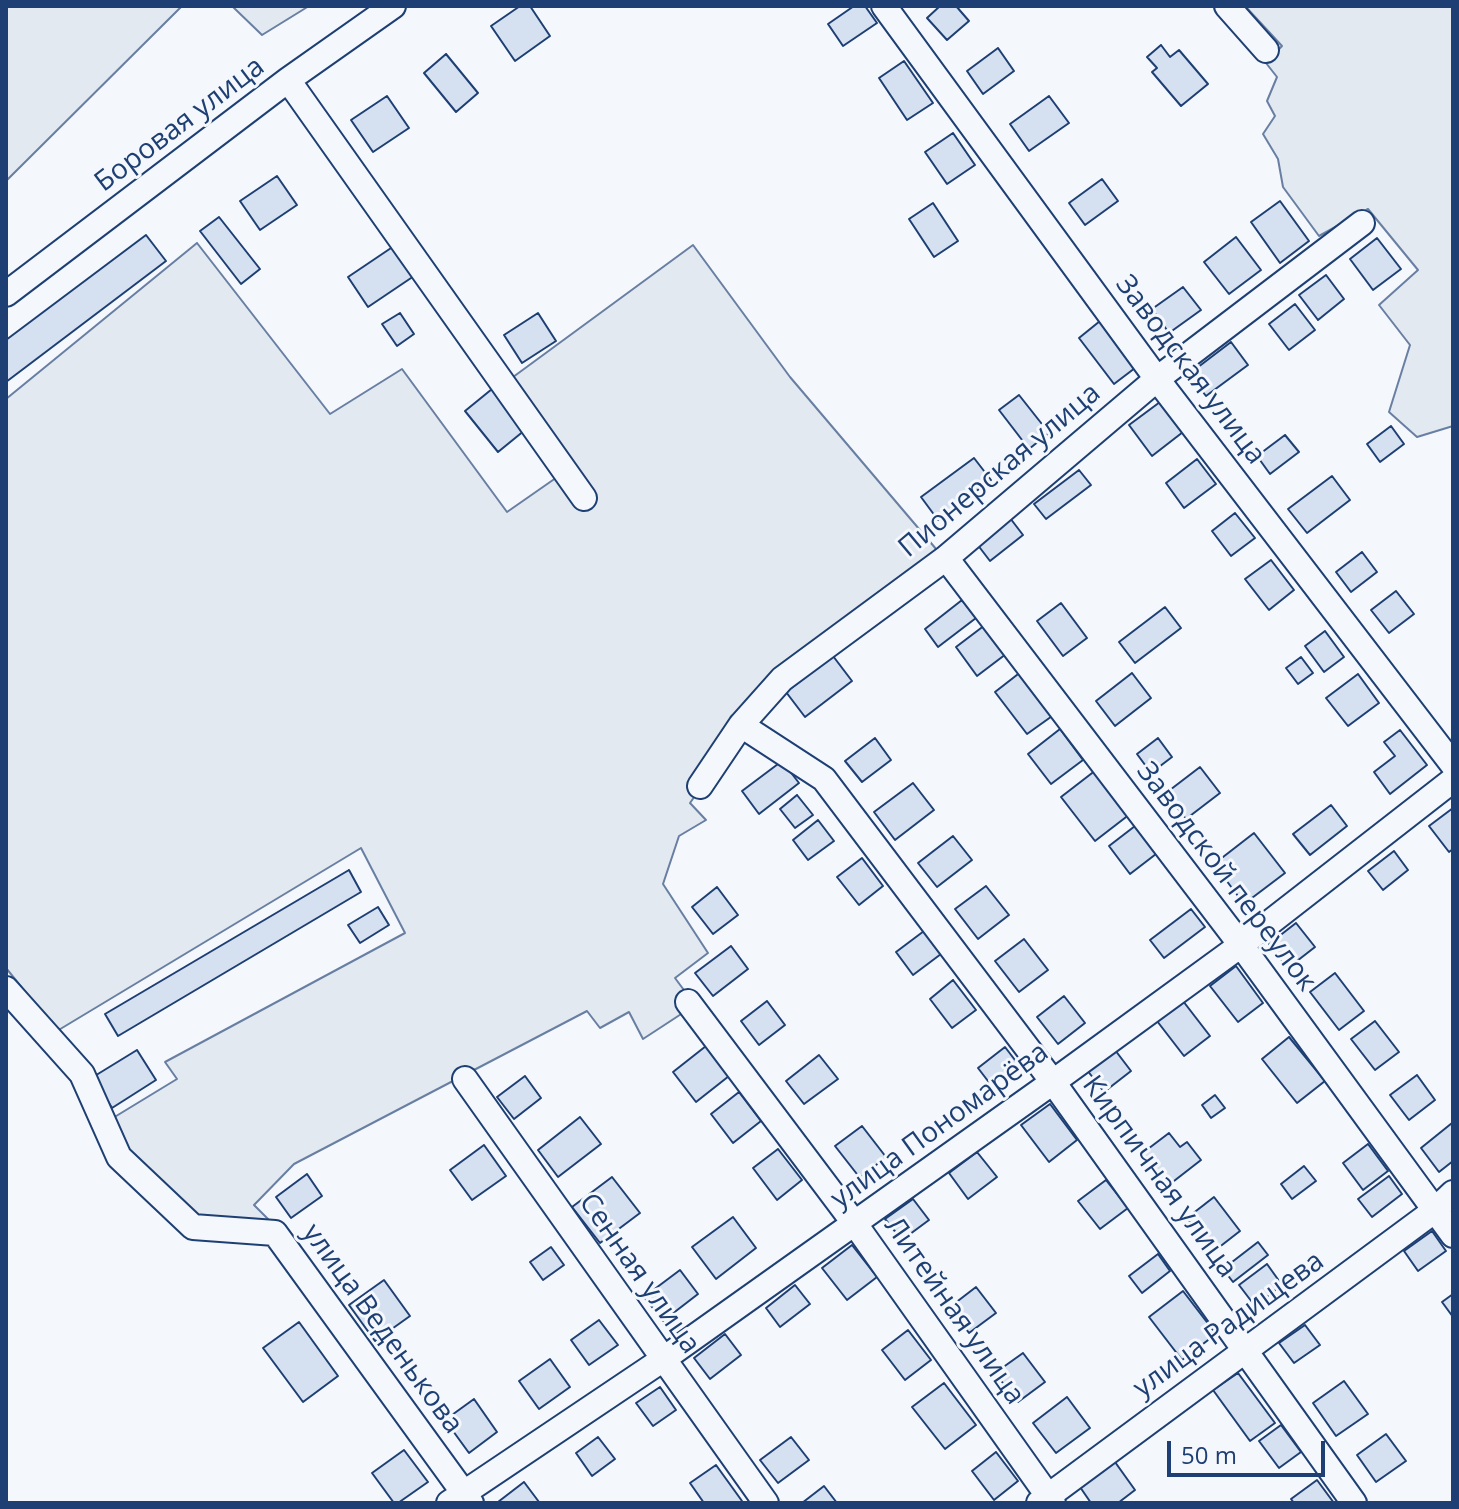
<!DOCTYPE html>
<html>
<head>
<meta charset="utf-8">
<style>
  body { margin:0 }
  #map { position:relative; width:1459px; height:1509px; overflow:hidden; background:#f4f7fb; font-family:"Open Sans",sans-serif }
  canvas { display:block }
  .frame { position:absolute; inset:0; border:8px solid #1d3f73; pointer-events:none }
  .scale { position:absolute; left:1167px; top:1441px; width:158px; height:36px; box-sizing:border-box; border:4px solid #1d3f73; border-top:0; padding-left:10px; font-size:24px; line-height:28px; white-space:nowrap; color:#1d3f73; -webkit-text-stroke:6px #f4f7fb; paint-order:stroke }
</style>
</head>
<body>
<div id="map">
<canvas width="1459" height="1509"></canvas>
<div class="frame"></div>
<div class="scale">50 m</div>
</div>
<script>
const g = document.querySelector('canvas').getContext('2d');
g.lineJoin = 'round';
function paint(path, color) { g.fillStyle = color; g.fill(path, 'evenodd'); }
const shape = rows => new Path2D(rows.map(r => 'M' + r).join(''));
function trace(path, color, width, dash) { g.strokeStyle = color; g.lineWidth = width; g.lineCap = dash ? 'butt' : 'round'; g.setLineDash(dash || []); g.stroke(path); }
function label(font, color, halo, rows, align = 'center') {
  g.font = font + ' "Open Sans",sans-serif'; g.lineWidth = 6; g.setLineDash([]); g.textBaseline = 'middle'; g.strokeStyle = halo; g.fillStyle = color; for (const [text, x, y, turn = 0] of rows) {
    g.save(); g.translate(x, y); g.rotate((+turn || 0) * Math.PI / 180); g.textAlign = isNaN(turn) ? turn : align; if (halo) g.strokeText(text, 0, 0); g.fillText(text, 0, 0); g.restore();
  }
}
const green = shape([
  [6,6,182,6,6,181,6,6],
  [232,6,309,6,262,35,232,6],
  [1245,6,1453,6,1453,426,1417,437,1389,412,1410,345,1379,305,1418,270,1368,209,1319,236,1283,187,1278,159,1263,134,1275,116,1267,101,1277,77,1266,63,1282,46,1245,6],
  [197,243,330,414,402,369,507,512,563,473,509,380,693,245,790,377,942,556,781,674,690,803,706,820,679,836,663,884,708,953,675,978,695,1005,643,1039,629,1012,600,1028,587,1011,294,1164,254,1205,279,1230,194,1220,126,1156,108,1121,177,1079,165,1062,405,933,361,848,57,1031,6,968,6,399,197,243]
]);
paint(green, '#e3e9f0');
trace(green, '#687fa3', 2);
const building = shape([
  [520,6,530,6,550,36,515,61,491,26,520,6],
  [854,6,865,6,877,23,843,46,828,24,854,6],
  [940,6,956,6,969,21,947,40,927,18,940,6],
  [1161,45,1170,57,1179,50,1208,84,1181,106,1152,72,1157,68,1147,57,1161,45],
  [998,48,1014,71,983,94,967,71,998,48],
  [446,54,478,93,456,112,424,73,446,54],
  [904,61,933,103,907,120,879,78,904,61],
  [387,96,409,128,373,152,351,120,387,96],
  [1049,96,1069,123,1029,151,1010,124,1049,96],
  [953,133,975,165,947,184,925,152,953,133],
  [277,176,297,205,260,230,240,201,277,176],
  [1102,179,1118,201,1085,225,1069,203,1102,179],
  [1280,201,1309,241,1280,263,1251,222,1280,201],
  [933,203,958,241,934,257,909,219,933,203],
  [219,217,260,269,241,284,200,231,219,217],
  [146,235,166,261,6,382,6,340,146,235],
  [1236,237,1261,270,1229,294,1204,262,1236,237],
  [1377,238,1401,269,1373,290,1350,259,1377,238],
  [397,244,417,274,368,307,348,277,397,244],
  [1326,275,1344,299,1318,320,1299,295,1326,275],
  [1183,287,1201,310,1169,333,1152,309,1183,287],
  [1295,304,1315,330,1289,350,1269,324,1295,304],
  [400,313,414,334,397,346,382,324,400,313],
  [538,313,556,341,522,363,504,335,538,313],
  [1100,321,1135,368,1114,384,1079,338,1100,321],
  [1231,342,1248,365,1206,396,1189,374,1231,342],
  [492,389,525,430,498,452,465,411,492,389],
  [1019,395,1049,433,1029,449,999,410,1019,395],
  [1160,402,1183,432,1152,456,1129,425,1160,402],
  [1391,426,1404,444,1380,462,1367,444,1391,426],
  [1285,435,1299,452,1270,474,1257,456,1285,435],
  [974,458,991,480,938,520,921,497,974,458],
  [1197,459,1216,484,1184,508,1166,483,1197,459],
  [1079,470,1091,485,1046,519,1034,504,1079,470],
  [1332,476,1350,500,1307,533,1288,509,1332,476],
  [1235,513,1255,538,1231,556,1212,531,1235,513],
  [1010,518,1023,535,990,561,977,544,1010,518],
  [1362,552,1377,572,1351,592,1336,572,1362,552],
  [1271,560,1294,590,1269,610,1245,579,1271,560],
  [1396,591,1414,614,1389,633,1371,610,1396,591],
  [962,600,976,618,938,647,925,629,962,600],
  [1061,603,1087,638,1063,656,1037,621,1061,603],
  [1165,607,1181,628,1135,663,1119,642,1165,607],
  [985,625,1006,654,977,676,956,647,985,625],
  [1325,631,1344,657,1324,672,1305,646,1325,631],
  [833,656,852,681,805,717,786,692,833,656],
  [1301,657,1313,673,1298,684,1286,668,1301,657],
  [1022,671,1055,714,1027,734,995,692,1022,671],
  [1132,673,1151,698,1115,726,1096,701,1132,673],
  [1358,674,1379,703,1348,726,1326,698,1358,674],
  [1060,729,1083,760,1051,784,1028,754,1060,729],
  [1400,730,1427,765,1390,794,1374,772,1395,756,1384,742,1400,730],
  [875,738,891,760,862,782,845,761,875,738],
  [1158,738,1172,757,1151,773,1137,754,1158,738],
  [782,761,799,783,759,814,742,791,782,761],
  [1200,767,1220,793,1186,819,1166,793,1200,767],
  [1096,770,1130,814,1095,841,1061,797,1096,770],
  [913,783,934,810,895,840,874,812,913,783],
  [797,795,813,815,795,828,780,809,797,795],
  [1331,805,1347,826,1310,855,1293,834,1331,805],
  [1453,808,1453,849,1449,852,1429,826,1453,808],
  [818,820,834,841,808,860,793,840,818,820],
  [1135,826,1156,854,1130,874,1109,846,1135,826],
  [1254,833,1285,873,1244,904,1214,864,1254,833],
  [953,836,972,860,937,887,918,863,953,836],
  [1394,851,1408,870,1383,890,1368,871,1394,851],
  [862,858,883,886,859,905,837,877,862,858],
  [349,870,361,892,118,1036,105,1014,349,870],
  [986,886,1009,915,978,939,955,909,986,886],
  [717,887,738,915,713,934,692,907,717,887],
  [378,907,389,925,360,943,348,925,378,907],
  [1191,909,1205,927,1164,958,1150,940,1191,909],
  [1296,923,1315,947,1288,968,1269,944,1296,923],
  [924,931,941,954,913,975,896,952,924,931],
  [1024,939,1048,970,1019,992,995,961,1024,939],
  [731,946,748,969,713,996,695,973,731,946],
  [1236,966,1263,1003,1238,1022,1210,986,1236,966],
  [1335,973,1364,1011,1339,1030,1310,992,1335,973],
  [953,980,976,1010,952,1028,930,999,953,980],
  [1064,996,1085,1023,1058,1044,1037,1017,1064,996],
  [767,1001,785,1025,759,1045,741,1021,767,1001],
  [1183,1001,1210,1036,1184,1056,1157,1021,1183,1001],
  [1375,1021,1399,1052,1375,1070,1351,1039,1375,1021],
  [1289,1037,1325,1081,1297,1103,1262,1059,1289,1037],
  [706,1046,729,1076,696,1102,673,1072,706,1046],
  [1005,1047,1018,1064,991,1085,978,1068,1005,1047],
  [137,1050,156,1080,112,1108,93,1077,137,1050],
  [1115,1050,1131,1071,1104,1092,1087,1070,1115,1050],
  [819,1055,838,1079,804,1104,786,1081,819,1055],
  [1417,1075,1435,1100,1409,1120,1390,1095,1417,1075],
  [525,1076,541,1098,514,1119,497,1097,525,1076],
  [739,1092,761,1121,733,1143,711,1114,739,1092],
  [1215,1095,1225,1108,1211,1118,1202,1105,1215,1095],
  [1050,1104,1077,1140,1049,1162,1021,1125,1050,1104],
  [580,1117,601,1144,558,1177,538,1150,580,1117],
  [1452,1123,1453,1161,1439,1172,1421,1148,1452,1123],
  [862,1126,886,1157,860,1178,835,1146,862,1126],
  [1169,1133,1180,1147,1187,1142,1201,1160,1165,1188,1140,1155,1169,1133],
  [1368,1144,1388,1171,1363,1190,1343,1163,1368,1144],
  [484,1145,506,1176,472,1200,450,1170,484,1145],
  [778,1149,802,1180,777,1200,753,1168,778,1149],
  [977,1152,997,1177,968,1199,949,1173,977,1152],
  [1304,1166,1316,1181,1292,1199,1281,1184,1304,1166],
  [307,1174,322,1196,291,1218,276,1197,307,1174],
  [1389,1176,1402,1194,1372,1217,1358,1199,1389,1176],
  [612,1177,640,1213,600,1243,572,1207,612,1177],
  [1106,1180,1128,1208,1100,1229,1078,1201,1106,1180],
  [1214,1197,1240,1231,1213,1252,1187,1218,1214,1197],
  [913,1199,929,1220,902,1240,885,1219,913,1199],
  [733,1217,756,1248,716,1279,692,1247,733,1217],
  [1432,1231,1446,1251,1418,1271,1404,1251,1432,1231],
  [1258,1242,1268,1255,1233,1282,1223,1269,1258,1242],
  [852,1245,877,1277,847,1300,822,1268,852,1245],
  [551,1247,564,1265,543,1280,530,1262,551,1247],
  [1158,1254,1170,1271,1142,1293,1129,1276,1158,1254],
  [1267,1264,1282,1285,1255,1306,1239,1285,1267,1264],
  [680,1270,698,1294,663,1321,644,1297,680,1270],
  [384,1280,410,1316,375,1341,349,1305,384,1280],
  [795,1285,810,1304,780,1327,766,1308,795,1285],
  [976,1287,996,1313,969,1333,950,1307,976,1287],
  [1183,1291,1216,1334,1182,1360,1149,1317,1183,1291],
  [1453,1294,1453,1317,1442,1302,1453,1294],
  [599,1320,618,1345,589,1365,571,1340,599,1320],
  [299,1322,338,1376,303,1402,263,1348,299,1322],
  [1305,1325,1320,1345,1294,1363,1279,1343,1305,1325],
  [908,1330,931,1360,905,1380,882,1350,908,1330],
  [725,1334,741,1355,710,1379,694,1358,725,1334],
  [1023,1353,1045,1382,1018,1402,995,1373,1023,1353],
  [550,1359,570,1387,539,1409,519,1381,550,1359],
  [1238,1373,1275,1423,1250,1441,1213,1390,1238,1373],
  [1344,1381,1368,1414,1336,1436,1313,1403,1344,1381],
  [944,1383,976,1425,945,1449,912,1407,944,1383],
  [660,1387,676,1410,653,1426,636,1403,660,1387],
  [1067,1397,1090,1428,1056,1453,1033,1423,1067,1397],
  [474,1399,497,1432,469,1453,445,1420,474,1399],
  [1281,1425,1301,1452,1279,1468,1259,1441,1281,1425],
  [1386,1434,1406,1461,1376,1482,1357,1455,1386,1434],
  [598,1437,615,1459,592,1476,576,1453,598,1437],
  [791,1437,809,1460,778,1483,760,1460,791,1437],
  [404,1450,428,1482,398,1503,394,1503,372,1473,404,1450],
  [996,1452,1018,1481,994,1500,972,1471,996,1452],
  [1115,1462,1135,1490,1118,1503,1091,1503,1080,1487,1115,1462],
  [716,1465,742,1501,739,1503,704,1503,690,1483,716,1465],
  [1317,1480,1334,1503,1294,1503,1291,1499,1317,1480],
  [524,1482,539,1502,499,1503,498,1502,524,1482],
  [824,1486,837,1503,802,1503,824,1486]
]);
paint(building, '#d5e0f0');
trace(building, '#1d3f73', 2);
const minor = shape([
  [884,6,1157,379,1453,765],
  [1227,6,1266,50],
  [288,80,584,498],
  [6,294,288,80,393,6],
  [946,558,1241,945,1453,1235],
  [741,725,824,779,1053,1082,1354,1503],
  [700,786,741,725,782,679,946,558,1157,379,1362,223],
  [6,989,82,1074,119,1157,193,1227,275,1233,471,1503],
  [688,1002,855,1224,1053,1503],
  [465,1079,766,1503],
  [449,1503,662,1360,1053,1082,1241,945,1453,780],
  [1039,1503,1434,1211,1453,1193]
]);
trace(minor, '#1d3f73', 28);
trace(minor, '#f4f7fb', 24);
label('28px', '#1d3f73', '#f4f7fb', [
  ["Боровая улица",180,125,-37],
  ["Заводская улица",1190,370,53],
  ["Пионерская улица",1000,471,-40],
  ["Заводской переулок",1226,877,53],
  ["улица Пономарёва",940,1126,-36],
  ["Кирпичная улица",1159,1177,54],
  ["Сенная улица",639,1274,55],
  ["Литейная улица",954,1311,55],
  ["улица Радищева",1229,1325,-36],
  ["улица Веденькова",382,1329,54]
]);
</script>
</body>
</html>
